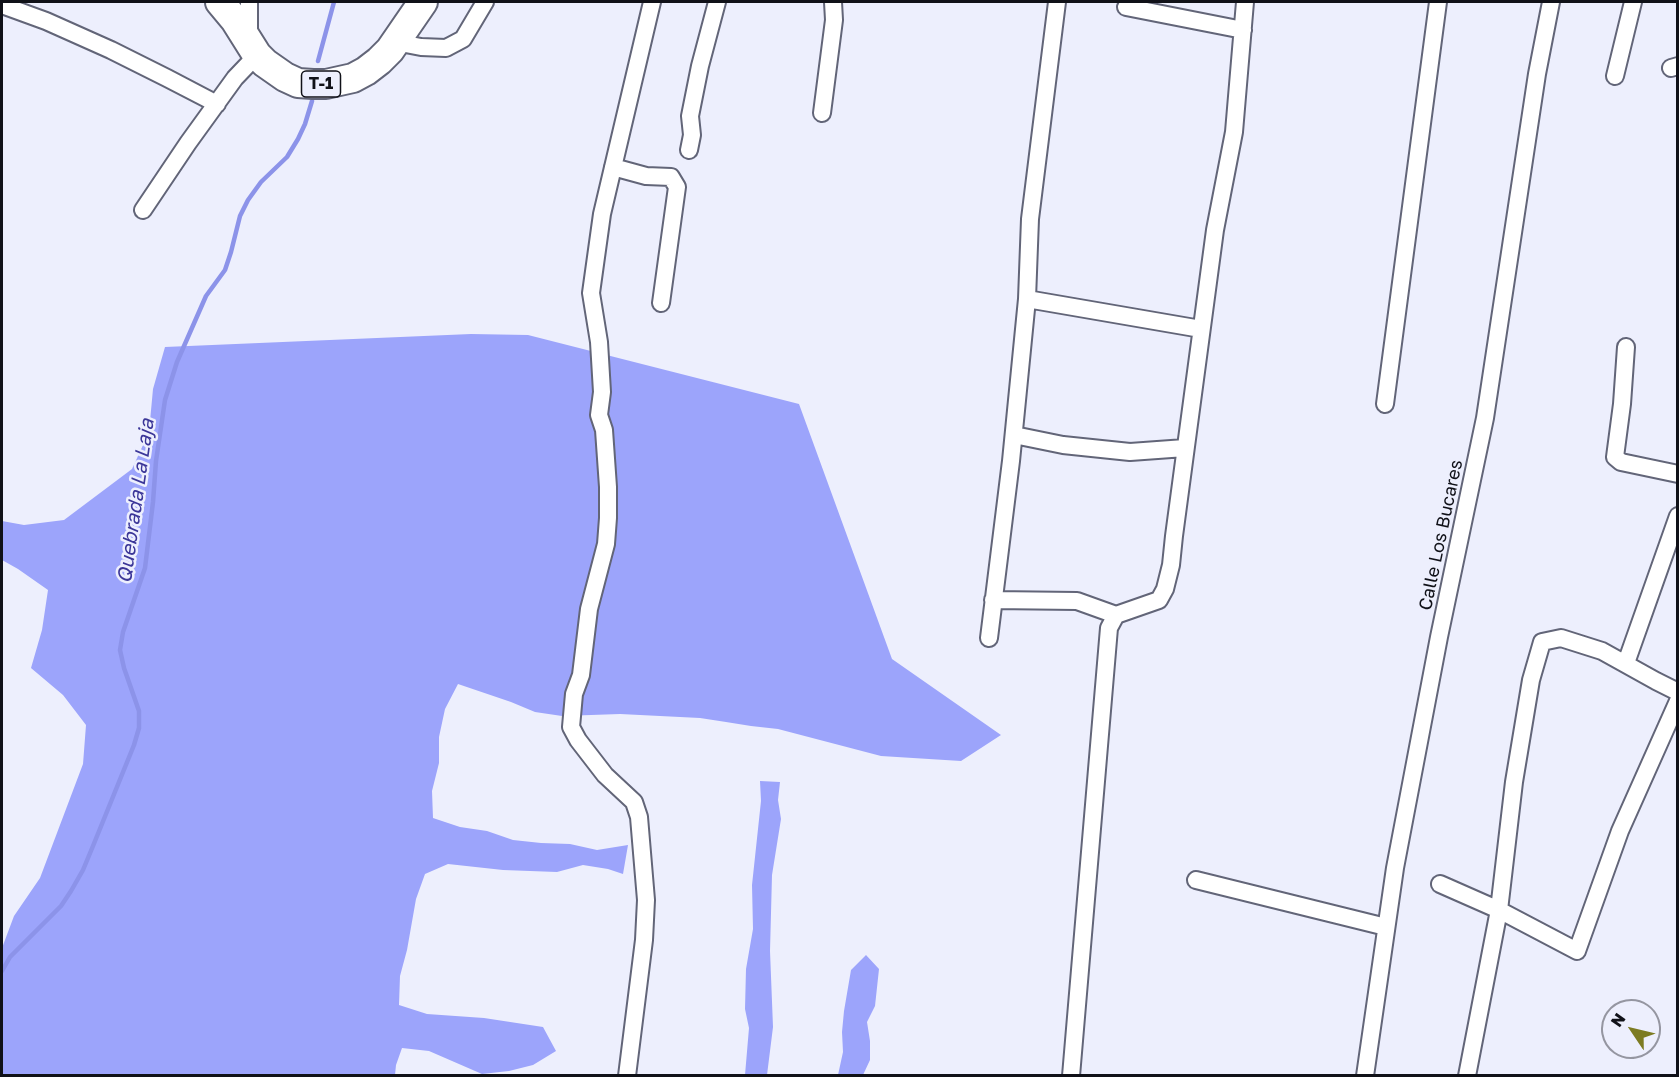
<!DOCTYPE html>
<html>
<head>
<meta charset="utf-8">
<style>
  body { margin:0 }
  #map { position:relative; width:1679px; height:1077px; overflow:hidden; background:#edeffd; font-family:"Golos Text",sans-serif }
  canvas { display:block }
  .frame { position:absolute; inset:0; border:3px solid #101118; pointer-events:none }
  .north { position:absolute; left:1601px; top:999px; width:60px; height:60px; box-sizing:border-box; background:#edeffd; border:2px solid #9596a1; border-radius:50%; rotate:305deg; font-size:16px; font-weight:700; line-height:24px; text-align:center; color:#101118 }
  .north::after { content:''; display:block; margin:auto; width:21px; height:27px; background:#7c7b22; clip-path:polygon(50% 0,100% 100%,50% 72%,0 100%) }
</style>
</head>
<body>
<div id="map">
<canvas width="1679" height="1077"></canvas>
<div class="frame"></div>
<div class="north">N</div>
</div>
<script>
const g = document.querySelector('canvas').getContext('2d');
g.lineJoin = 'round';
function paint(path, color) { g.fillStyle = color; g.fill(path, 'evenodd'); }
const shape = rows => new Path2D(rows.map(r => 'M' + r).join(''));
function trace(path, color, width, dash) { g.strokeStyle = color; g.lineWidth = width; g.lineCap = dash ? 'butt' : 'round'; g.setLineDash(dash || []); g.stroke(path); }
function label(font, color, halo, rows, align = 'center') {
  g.font = font + ' "Golos Text",sans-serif'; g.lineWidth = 5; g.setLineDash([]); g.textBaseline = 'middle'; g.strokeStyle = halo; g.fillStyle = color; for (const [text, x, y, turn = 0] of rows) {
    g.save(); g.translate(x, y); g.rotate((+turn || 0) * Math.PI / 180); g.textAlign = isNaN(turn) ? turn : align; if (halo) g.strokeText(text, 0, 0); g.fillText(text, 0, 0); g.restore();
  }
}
paint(shape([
  [471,334,528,335,799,404,892,659,1001,735,961,761,881,756,778,729,751,726,726,722,700,718,620,714,562,716,535,712,511,702,458,684,445,709,439,737,439,763,432,791,433,818,460,827,487,831,513,840,541,843,570,844,597,850,628,845,623,874,608,869,583,865,557,872,503,870,448,864,425,874,416,899,407,950,400,976,399,1005,427,1014,484,1018,543,1027,556,1051,533,1065,509,1071,482,1074,429,1051,402,1048,396,1065,395,1075,2,1075,2,948,14,916,40,878,83,764,86,725,63,695,31,668,42,630,48,590,18,569,2,560,2,521,24,525,64,520,132,469,149,432,153,389,165,347],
  [760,781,780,782,778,800,781,819,772,875,770,951,773,1027,767,1075,745,1075,749,1028,745,1009,746,969,753,929,752,885,761,801],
  [866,955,879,969,875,1006,867,1022,870,1041,870,1060,863,1075,838,1075,843,1052,842,1032,844,1011,851,970]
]), '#9ca4fb');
trace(shape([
  [318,61,334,2],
  [2,971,10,957,61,906,71,891,83,870,93,846,134,745,139,728,139,711,124,668,120,650,123,632,145,568,153,502,156,461,165,400,177,362,206,296,225,270,231,252,240,216,248,200,261,182,287,157,298,139,305,124,312,101]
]), '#8c93e9', 4.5);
const minor = shape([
  [2,5,46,21,111,50,167,78,217,104],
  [1126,7,1243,30],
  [249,35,249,2],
  [395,42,421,47,446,48,463,39,485,2],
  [1671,68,1678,66],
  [1615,76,1633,2],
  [822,113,834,20,833,2],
  [689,150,692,135,690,116,700,66,717,2],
  [613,167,646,176,671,177,677,187,661,303],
  [143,210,188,143,235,78,257,55],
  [1027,299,1201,329],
  [1626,347,1622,404,1615,457,1621,462,1678,474],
  [1385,404,1438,2],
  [1014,435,1063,445,1130,452,1185,448],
  [993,600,1077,601,1116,615],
  [989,638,1011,461,1027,299,1030,219,1057,2],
  [1626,663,1678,516],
  [1196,880,1386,927],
  [1440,884,1499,910,1577,951,1620,831,1678,701],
  [627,1076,644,940,646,900,639,817,634,802,605,775,578,740,571,727,574,694,581,675,589,609,606,544,608,518,608,487,604,430,599,415,602,392,599,342,591,293,602,214,652,2],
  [1071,1076,1109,628,1116,615,1159,600,1165,589,1171,565,1174,536,1215,230,1234,132,1245,2],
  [1365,1076,1395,868,1439,637,1485,418,1537,74,1551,2],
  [1467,1076,1499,910,1514,782,1531,680,1542,642,1561,638,1602,651,1656,681,1678,692]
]);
const trunk = shape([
  [220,2,235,20,257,55,265,63,285,77,298,83,313,84,326,84,353,78,366,71,379,61,390,50,423,2]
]);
trace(minor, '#626578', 20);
trace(trunk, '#626578', 32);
trace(minor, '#fff', 16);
trace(trunk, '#fff', 28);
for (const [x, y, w] of [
  [321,84,39]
]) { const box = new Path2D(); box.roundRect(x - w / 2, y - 13, w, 26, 4.5); g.fillStyle = '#edeffd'; g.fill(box); trace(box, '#101118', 1.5); }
label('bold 16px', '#101118', null, [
  ["T-1",321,84]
]);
label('18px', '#101118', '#edeffd', [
  ["Calle Los Bucares",1441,535,-78]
]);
label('italic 20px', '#3b3698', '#edeffd', [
  ["Quebrada La Laja",136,501,-82]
]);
</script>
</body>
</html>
